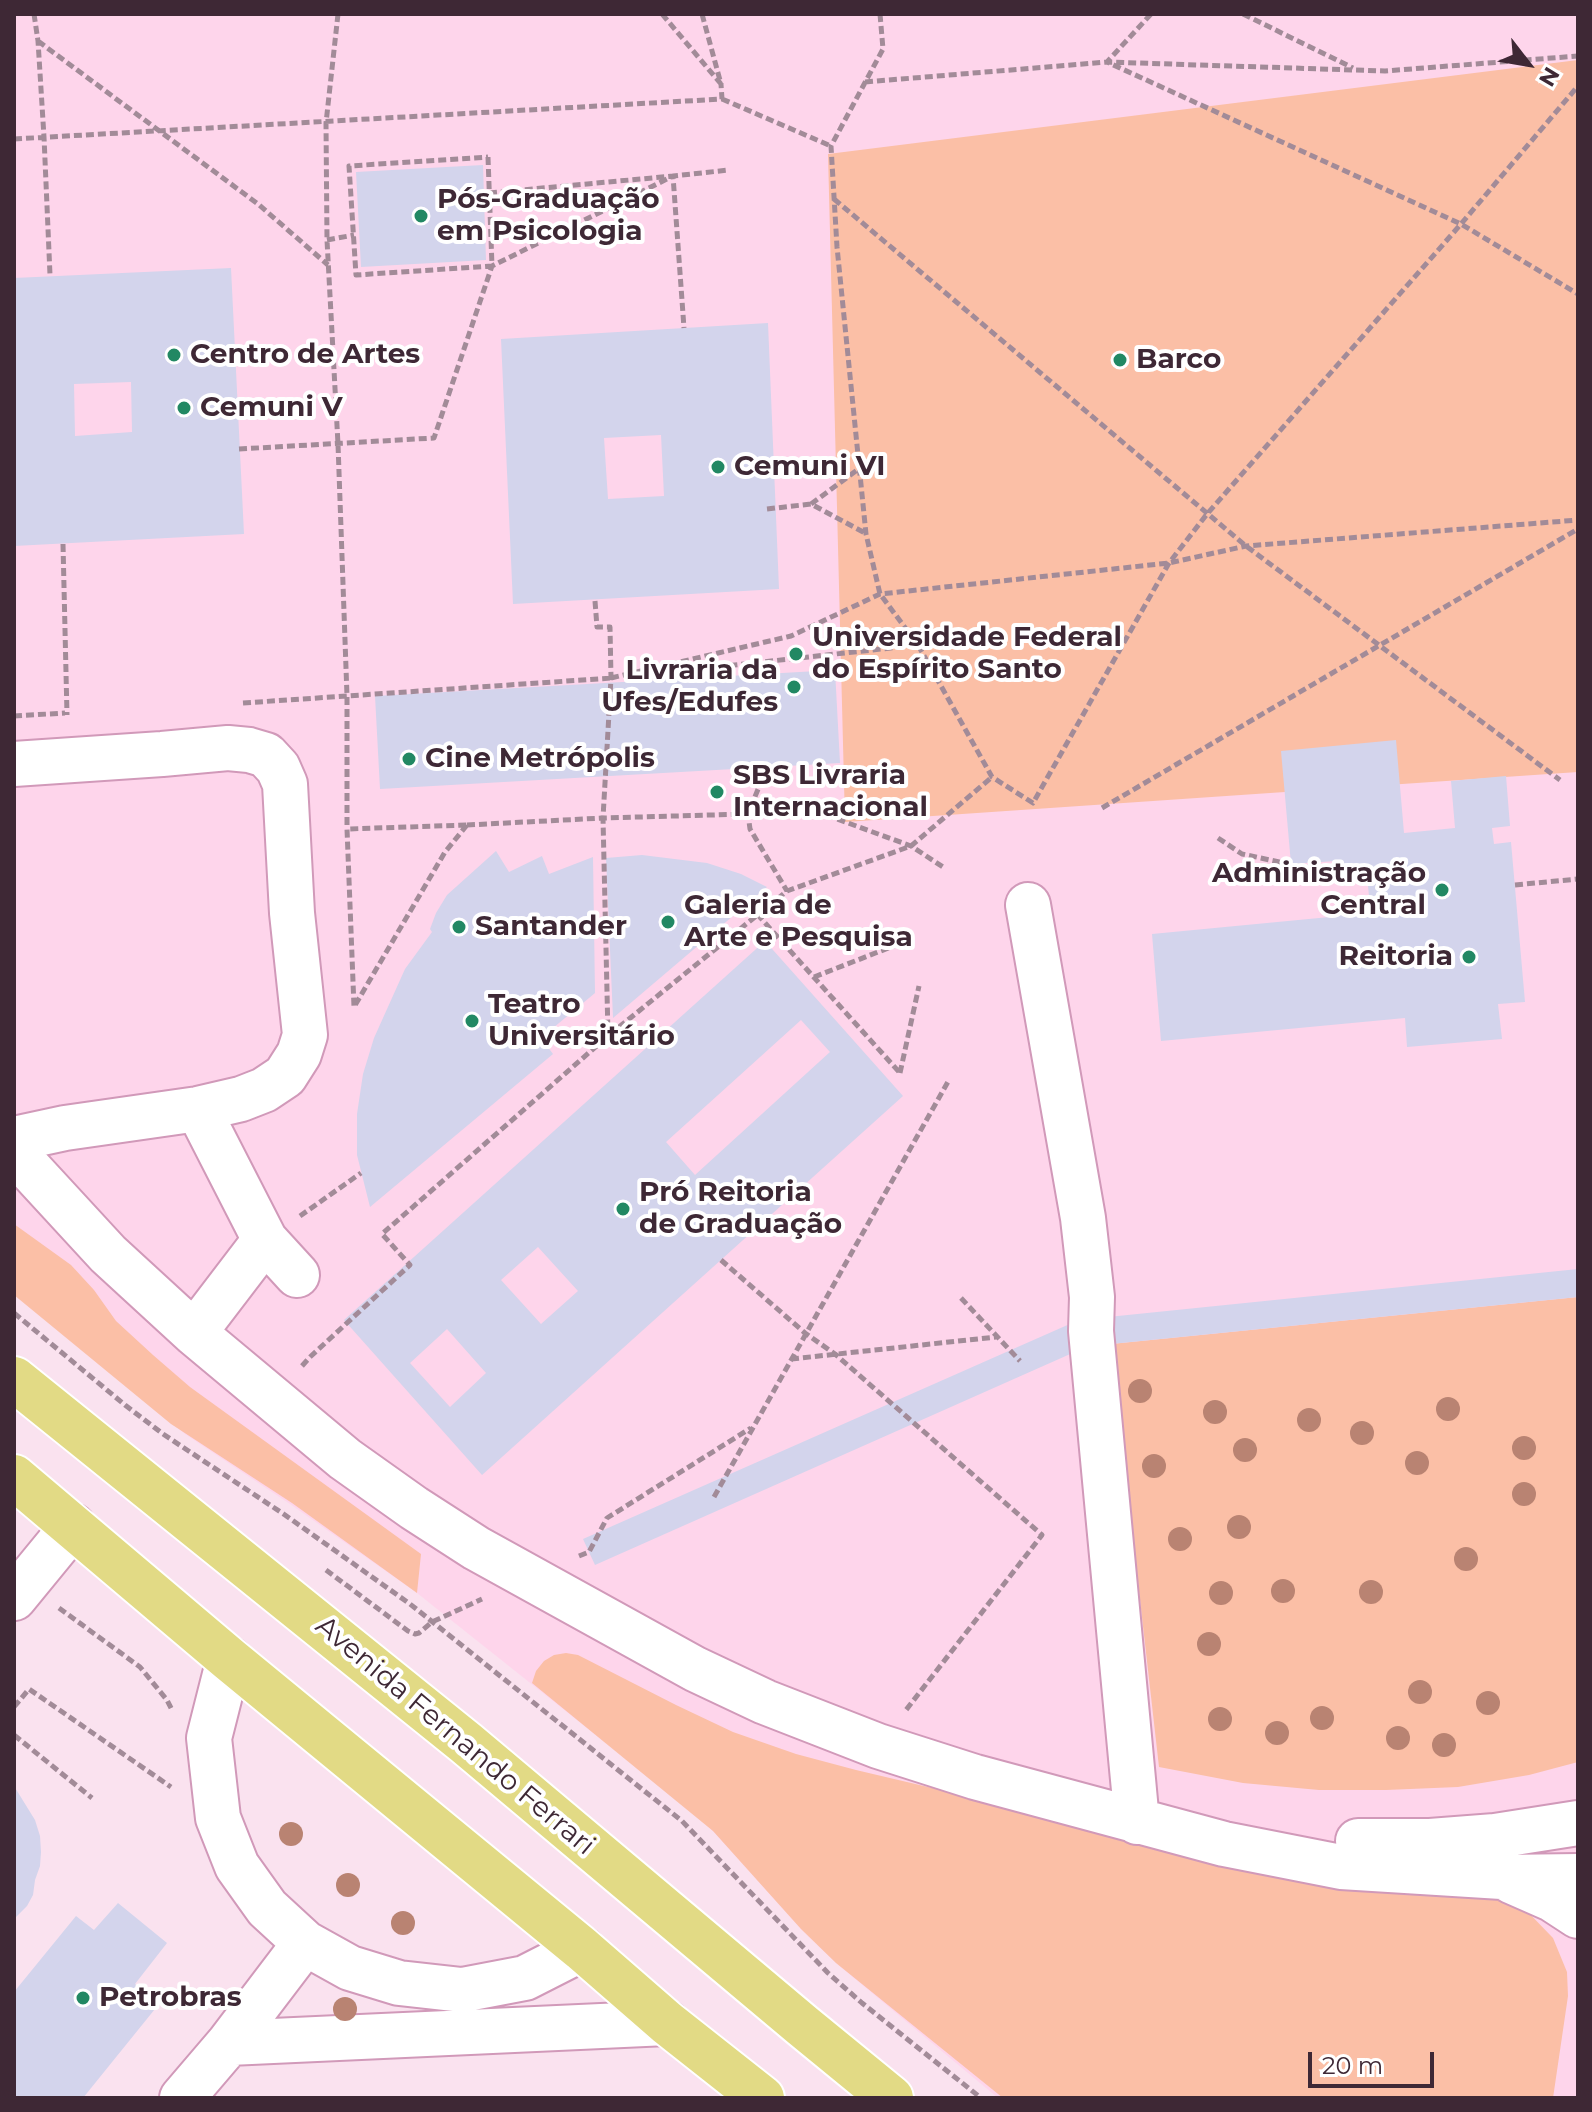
<!DOCTYPE html>
<html>
<head>
<meta charset="utf-8">
<style>
  body { margin:0 }
  #map { position:relative; width:1592px; height:2112px; overflow:hidden; background:#fae2ef; font-family:Montserrat,sans-serif }
  canvas { display:block }
  .frame { position:absolute; inset:0; border:16px solid #3e2835; pointer-events:none }
  .north { position:absolute; left:1488px; top:24px; width:80px; height:80px; -webkit-text-stroke:6px #fff; paint-order:stroke; rotate:121deg; font-size:22px; font-weight:700; line-height:32px; text-align:center; color:#3e2835 }
  .north::after { content:''; display:block; margin:auto; width:28px; height:36px; background:#3e2835; clip-path:polygon(50% 0,100% 100%,50% 72%,0 100%) }
  .scale { position:absolute; left:1308px; top:2052px; width:126px; height:36px; box-sizing:border-box; border:4px solid #3e2835; border-top:0; padding-left:10px; font-size:24px; line-height:28px; white-space:nowrap; color:#3e2835; -webkit-text-stroke:6px #fff; paint-order:stroke }
</style>
</head>
<body>
<div id="map">
<canvas width="1592" height="2112"></canvas>
<div class="frame"></div>
<div class="north">N</div>
<div class="scale">20 m</div>
</div>
<script>
const g = document.querySelector('canvas').getContext('2d');
g.lineJoin = 'round';
function paint(path, color) { g.fillStyle = color; g.fill(path, 'evenodd'); }
const shape = rows => new Path2D(rows.map(r => 'M' + r).join(''));
function trace(path, color, width, dash) { g.strokeStyle = color; g.lineWidth = width; g.lineCap = dash ? 'butt' : 'round'; g.setLineDash(dash || []); g.stroke(path); }
function label(font, color, halo, rows, align = 'center') {
  g.font = font + ' Montserrat,sans-serif'; g.lineWidth = 8; g.setLineDash([]); g.textBaseline = 'middle'; g.strokeStyle = halo; g.fillStyle = color; for (const [text, x, y, turn = 0] of rows) {
    g.save(); g.translate(x, y); g.rotate((+turn || 0) * Math.PI / 180); g.textAlign = isNaN(turn) ? turn : align; if (halo) g.strokeText(text, 0, 0); g.fillText(text, 0, 0); g.restore();
  }
}
paint(shape([
  [14,14,1578,14,1578,2098,998,2098,836,1963,801,1929,713,1831,685,1806,417,1593,290,1504,185,1434,14,1294]
]), '#fed5eb');
paint(shape([
  [1578,60,1578,772,845,822,828,154],
  [14,1224,71,1265,94,1290,116,1321,153,1355,190,1387,421,1554,417,1593,292,1503,171,1424,14,1295],
  [1578,1297,1578,1762,1529,1775,1458,1787,1386,1790,1319,1790,1243,1783,1159,1767,1111,1344],
  [566,1653,578,1655,676,1705,733,1732,796,1754,856,1770,1017,1808,1442,1877,1522,1906,1553,1938,1567,1972,1568,1996,1553,2098,1003,2098,836,1963,801,1929,713,1831,532,1683,536,1671,544,1661,554,1655]
]), '#fbbfa6');
paint(shape([
  [483,165,486,260,361,267,356,172],
  [231,268,244,534,14,546,14,278],
  [131,382,132,432,75,436,74,384],
  [768,323,779,589,513,604,501,339],
  [661,435,664,496,608,499,604,438],
  [835,670,840,763,380,789,375,696],
  [1396,740,1404,833,1455,828,1451,781,1506,776,1510,826,1492,828,1494,844,1511,842,1525,1002,1498,1004,1502,1039,1407,1047,1405,1018,1161,1041,1152,934,1340,916,1339,899,1369,896,1367,876,1338,879,1336,861,1291,864,1281,751],
  [496,851,509,872,542,856,549,874,593,857,595,993,541,1038,553,1054,370,1207,357,1155,357,1114,363,1074,374,1038,405,969,432,932,430,929,436,913,447,895],
  [642,855,707,863,741,874,767,887,613,1018,606,858],
  [765,941,903,1096,482,1475,344,1320],
  [801,1020,830,1052,695,1175,666,1142],
  [538,1247,578,1291,541,1324,501,1280],
  [447,1329,486,1373,450,1407,410,1363],
  [1578,1269,1578,1297,1111,1344,1108,1317],
  [1072,1323,1077,1351,595,1565,583,1539],
  [14,1786,35,1820,40,1836,41,1852,40,1866,35,1880,33,1895,27,1906,14,1919],
  [118,1903,167,1943,135,1984,159,2004,83,2098,14,2098,14,1992,76,1916,94,1930]
]), '#d3d4ec');
const minor = shape([
  [14,764,162,754,228,748,249,750,266,755,278,768,285,784,292,913,305,1035,299,1054,285,1076,264,1090,241,1099,198,1109,65,1128,14,1139],
  [1028,905,1083,1218,1092,1297,1091,1331,1137,1822],
  [198,1109,265,1240,297,1275],
  [14,1152,108,1254,194,1333,345,1459,414,1508,476,1548,695,1669,765,1702,878,1746,975,1777,1224,1844,1341,1867,1502,1877,1578,1876],
  [194,1333,265,1240],
  [14,1598,73,1526],
  [229,1659,209,1738,218,1818,237,1866,267,1908,305,1943,350,1968,399,1983,462,1990,525,1978,582,1949],
  [1358,1841,1430,1841,1495,1836,1578,1823],
  [1511,1881,1552,1899,1578,1916],
  [229,2043,667,2023],
  [182,2098,229,2043,305,1943]
]);
const major = shape([
  [14,1379,466,1743,803,2026,891,2098],
  [14,1477,229,1659,582,1949,667,2023,762,2098]
]);
trace(minor, '#d199b9', 48);
trace(major, '#fff', 48);
trace(shape([
  [34,14,38,41,44,137,50,275],
  [338,14,326,123,327,240,338,444,347,696,347,829],
  [662,14,721,84,702,14],
  [880,14,883,49,831,146,837,247,866,534,880,594,918,645,992,777,1033,803,1169,563,1207,514,1461,224,1578,86],
  [1151,14,1107,62,1461,224,1578,294],
  [1243,14,1353,68],
  [38,41,258,204,328,265],
  [865,82,1107,62,1385,71,1578,56],
  [722,99,831,146],
  [14,139,722,99,721,84],
  [488,157,492,266,356,275,349,166,488,157],
  [489,193,673,176,684,328],
  [834,199,1246,546,1560,780],
  [327,240,354,235],
  [239,449,434,438,492,266,673,176,729,170],
  [811,504,860,468],
  [767,509,811,504,865,533],
  [63,544,67,715],
  [595,601,597,627,610,627,611,678,603,818,608,1035],
  [634,676,918,645],
  [611,678,791,636,880,594,1169,563,1246,546,1578,520],
  [243,703,612,678],
  [14,716,65,713],
  [767,767,748,814,750,829,787,891],
  [1102,808,1578,529],
  [467,825,445,852,354,1007,347,829,467,825],
  [467,825,603,818,818,812,911,846,943,867],
  [1218,838,1242,854,1326,872],
  [1515,885,1578,879],
  [757,914,900,1073],
  [814,977,914,938],
  [900,1073,919,986],
  [300,1216,361,1173],
  [721,1260,805,1333,835,1354,1042,1535,906,1710],
  [961,1298,1020,1361],
  [14,1313,125,1405,163,1434,285,1515,410,1604,682,1821,828,1973,862,2003,981,2098],
  [791,1359,996,1337],
  [302,1366,310,1357,410,1265,382,1234,608,1036,787,891,911,846,992,777],
  [714,1497,949,1080],
  [579,1556,589,1552,607,1518,751,1428],
  [326,1570,408,1631,415,1634,419,1633,432,1622,482,1599],
  [59,1608,140,1667,167,1700,172,1710],
  [14,1707,29,1689,171,1787],
  [14,1735,92,1798]
]), '#a28b98', 5, [8, 4]);
trace(minor, '#fff', 44);
trace(major, '#e2da85', 44);
g.fillStyle = '#b98372';
for (const [x, y] of [
  [1140,1391],
  [1448,1409],
  [1215,1412],
  [1309,1420],
  [1362,1433],
  [1524,1448],
  [1245,1450],
  [1417,1463],
  [1154,1466],
  [1524,1494],
  [1239,1527],
  [1180,1539],
  [1466,1559],
  [1283,1591],
  [1371,1592],
  [1221,1593],
  [1209,1644],
  [1420,1692],
  [1488,1703],
  [1322,1718],
  [1220,1719],
  [1277,1733],
  [1398,1738],
  [1444,1745],
  [291,1834],
  [348,1885],
  [403,1923],
  [345,2009]
]) { g.beginPath(); g.arc(x, y, 12, 0, 2 * Math.PI); g.fill(); }
for (const [x, y, r, color] of [
  [421,216,8,"#228863"],
  [174,355,8,"#228863"],
  [1120,360,8,"#228863"],
  [184,408,8,"#228863"],
  [718,467,8,"#228863"],
  [796,654,8,"#228863"],
  [794,687,8,"#228863"],
  [409,759,8,"#228863"],
  [717,792,8,"#228863"],
  [1442,890,8,"#228863"],
  [668,922,8,"#228863"],
  [459,927,8,"#228863"],
  [1469,957,8,"#228863"],
  [472,1021,8,"#228863"],
  [623,1209,8,"#228863"],
  [83,1998,8,"#228863"]
]) { const dot = new Path2D(); dot.arc(x, y, r, 0, 2 * Math.PI); g.fillStyle = color; g.fill(dot); trace(dot, '#fff', 3); }
label('bold 28px', '#3e2835', '#fff', [
  ["Pós-Graduação",437,200],
  ["em Psicologia",437,232],
  ["Centro de Artes",190,355],
  ["Barco",1136,360],
  ["Cemuni V",200,408],
  ["Cemuni VI",734,467],
  ["Universidade Federal",812,638],
  ["do Espírito Santo",812,670],
  ["Livraria da",778,671,"right"],
  ["Ufes/Edufes",778,703,"right"],
  ["Cine Metrópolis",425,759],
  ["SBS Livraria",733,776],
  ["Internacional",733,808],
  ["Administração",1426,874,"right"],
  ["Central",1426,906,"right"],
  ["Galeria de",684,906],
  ["Arte e Pesquisa",684,938],
  ["Santander",475,927],
  ["Reitoria",1453,957,"right"],
  ["Teatro",488,1005],
  ["Universitário",488,1037],
  ["Pró Reitoria",639,1193],
  ["de Graduação",639,1225],
  ["Petrobras",99,1998]
], 'left');
label('28px', '#3e2835', '#fff', [
  ["Avenida Fernando Ferrari",455,1736,40]
]);
</script>
</body>
</html>
